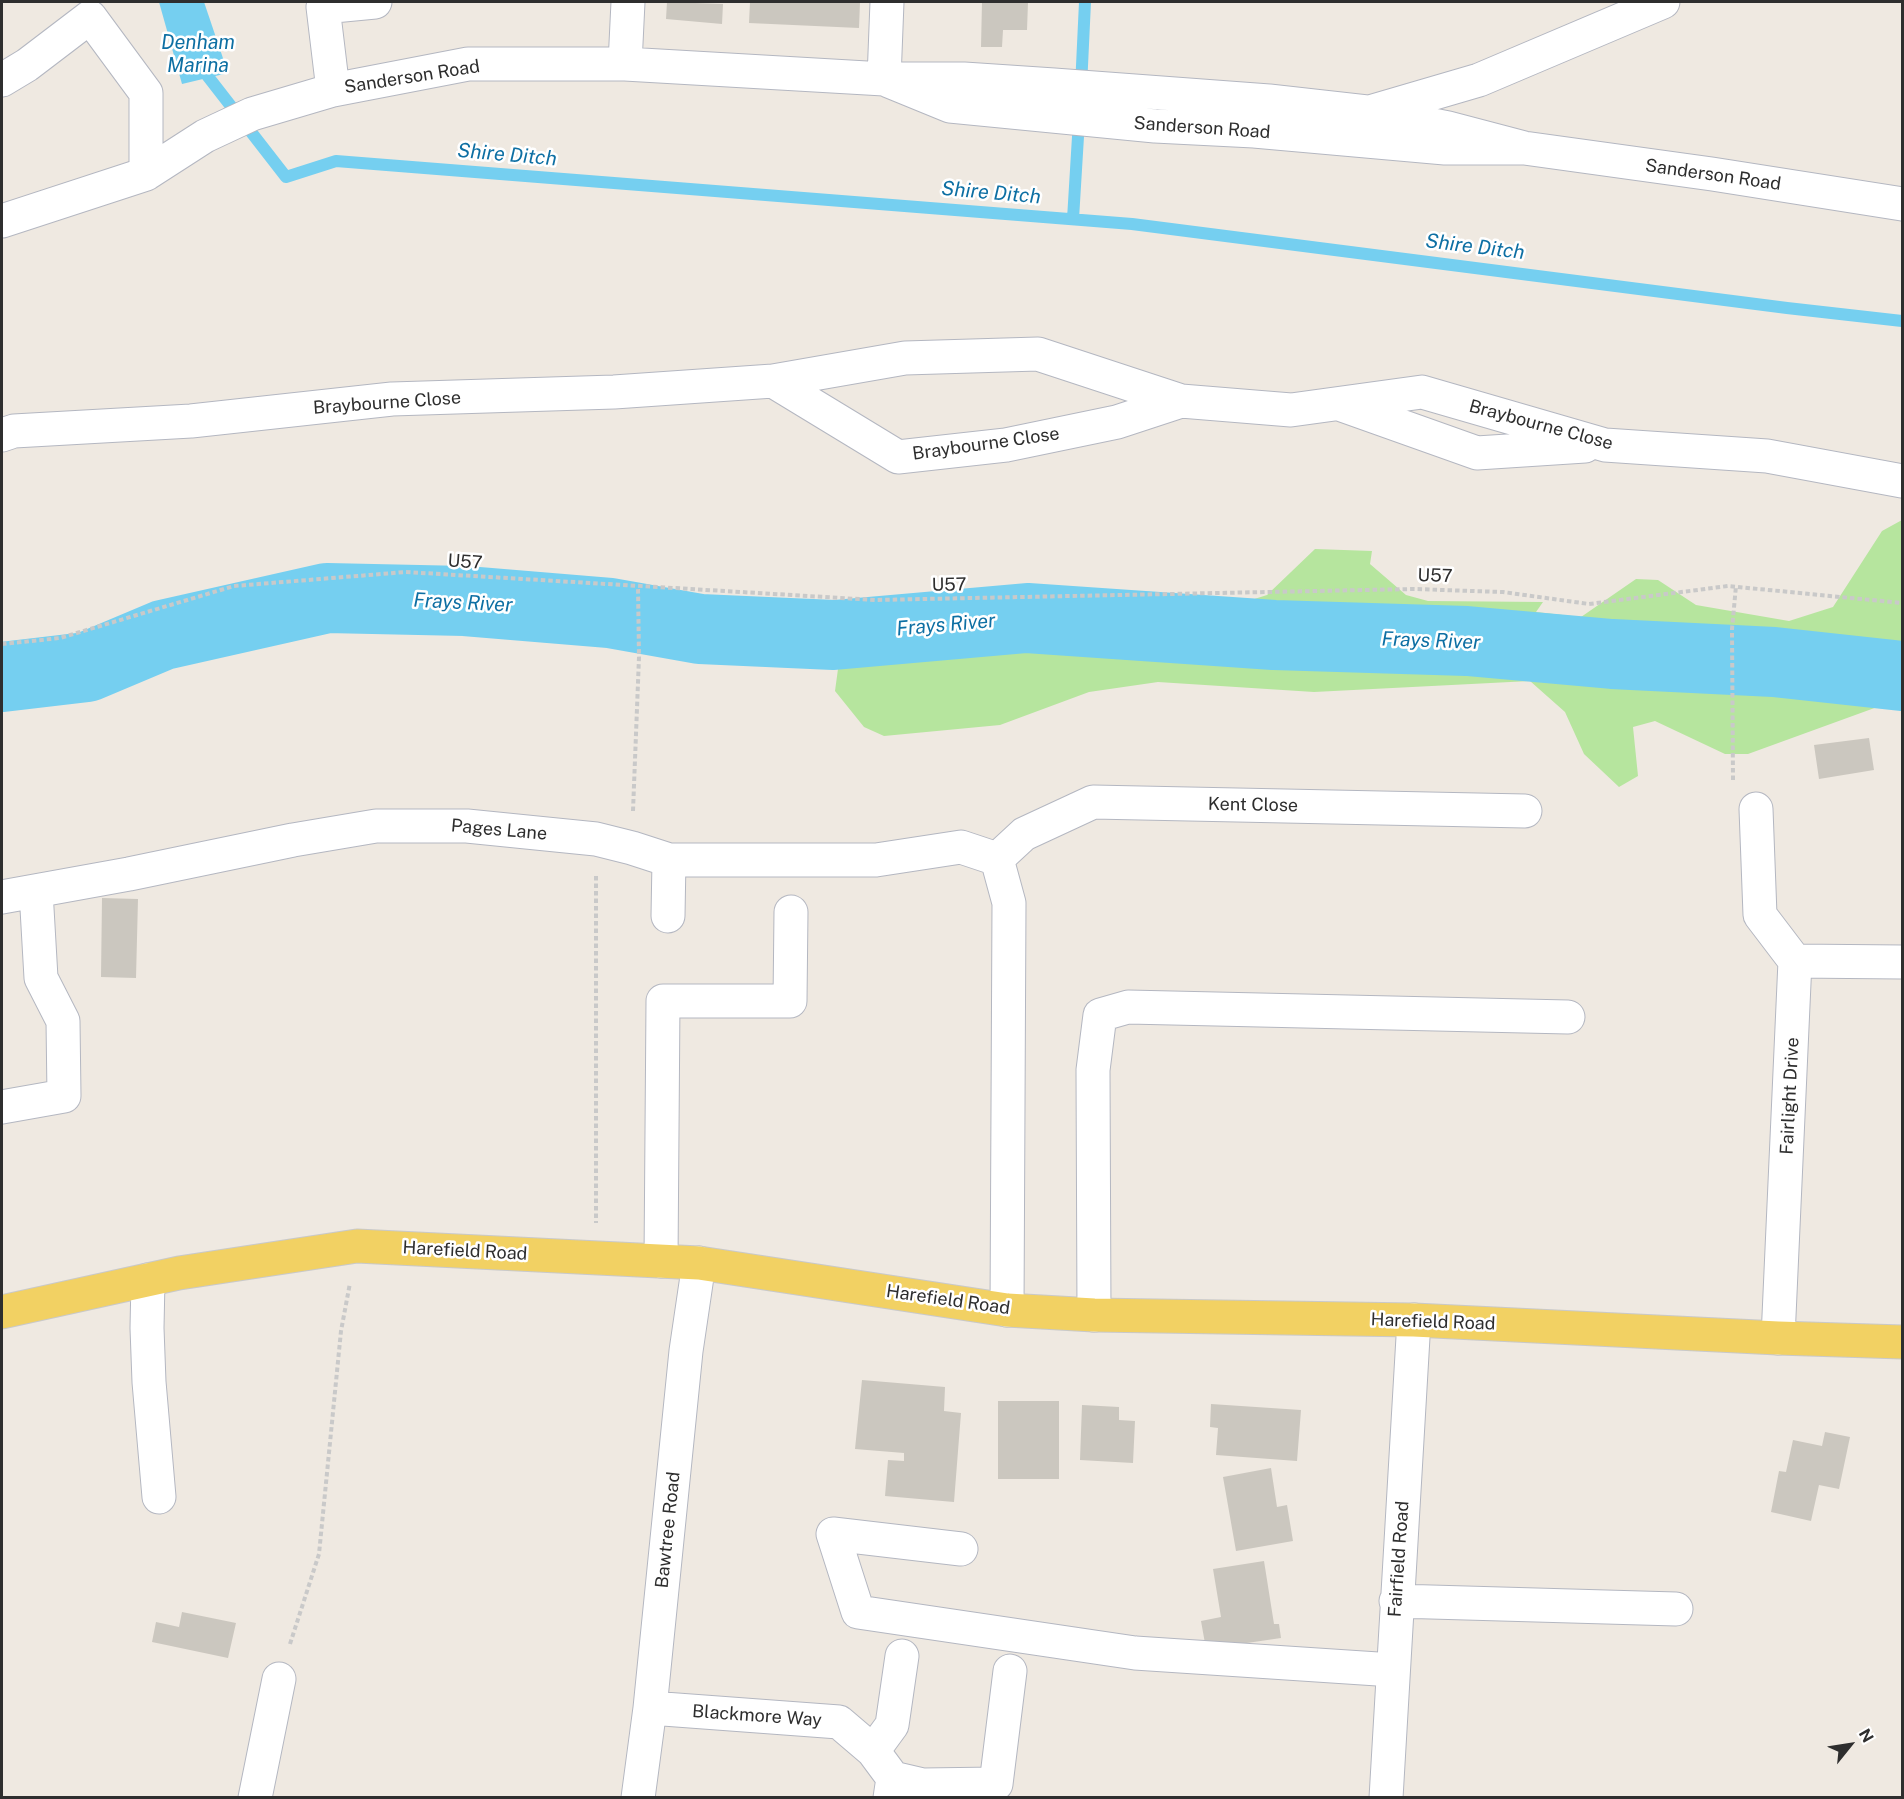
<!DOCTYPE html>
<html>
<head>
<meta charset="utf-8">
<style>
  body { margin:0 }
  #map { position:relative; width:1904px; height:1799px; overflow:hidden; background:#efe9e1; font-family:"Public Sans",sans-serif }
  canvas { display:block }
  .frame { position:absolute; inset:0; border:3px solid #2e2e2e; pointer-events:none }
  .north { position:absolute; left:1820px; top:1715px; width:60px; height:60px; -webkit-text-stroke:4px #fff; paint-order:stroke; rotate:60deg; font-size:16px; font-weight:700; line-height:24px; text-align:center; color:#2e2e2e }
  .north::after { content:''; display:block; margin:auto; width:21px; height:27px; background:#2e2e2e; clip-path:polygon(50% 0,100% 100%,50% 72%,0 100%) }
</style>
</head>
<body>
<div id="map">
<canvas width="1904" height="1799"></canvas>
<div class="frame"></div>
<div class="north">N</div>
</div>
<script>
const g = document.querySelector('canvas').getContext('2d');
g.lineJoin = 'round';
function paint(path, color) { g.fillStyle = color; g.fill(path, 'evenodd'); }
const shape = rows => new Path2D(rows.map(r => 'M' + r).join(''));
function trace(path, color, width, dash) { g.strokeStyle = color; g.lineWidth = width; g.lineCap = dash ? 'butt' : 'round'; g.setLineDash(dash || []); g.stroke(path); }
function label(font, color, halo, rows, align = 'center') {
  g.font = font + ' "Public Sans",sans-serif'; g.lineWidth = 5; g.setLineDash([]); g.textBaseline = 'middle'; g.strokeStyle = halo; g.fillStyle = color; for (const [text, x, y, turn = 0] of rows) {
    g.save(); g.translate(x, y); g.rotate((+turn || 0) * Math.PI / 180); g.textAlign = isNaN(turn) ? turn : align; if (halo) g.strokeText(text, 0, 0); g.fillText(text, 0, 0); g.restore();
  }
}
paint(shape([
  [1902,520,1902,698,1748,754,1725,754,1655,721,1633,727,1638,776,1619,787,1584,754,1565,712,1530,681,1314,692,1158,682,1089,692,1000,725,884,736,864,727,835,691,838,669,882,621,926,614,1017,630,1223,609,1267,595,1315,549,1372,551,1370,564,1406,595,1428,601,1543,602,1536,612,1581,617,1636,579,1658,580,1696,605,1789,621,1833,607,1882,531]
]), '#b6e59e');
paint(shape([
  [159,2,204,2,228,73,182,84]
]), '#75cff0');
trace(shape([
  [199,65,286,177,336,161,1132,224,1787,308,1902,321],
  [1081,87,1085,2],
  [1073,219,1079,120]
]), '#75cff0', 12);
trace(shape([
  [2,677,87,667,163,635,327,598,465,601,610,613,700,629,834,635,1027,618,1274,635,1467,641,1612,654,1774,662,1902,676]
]), '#75cff0', 70);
paint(shape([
  [667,2,723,4,722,24,666,19],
  [750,2,860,2,859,28,749,23],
  [982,2,1028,2,1027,30,1003,30,1002,47,981,47],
  [1869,738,1874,770,1819,779,1814,745],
  [102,898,138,899,136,978,101,977],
  [862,1380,945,1387,944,1411,961,1413,954,1502,885,1496,888,1460,904,1461,904,1453,855,1449],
  [998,1401,1059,1401,1059,1479,998,1479],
  [1211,1404,1301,1410,1297,1461,1216,1455,1218,1428,1210,1427],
  [1082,1405,1119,1407,1119,1420,1135,1421,1133,1463,1080,1460],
  [1825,1432,1850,1437,1839,1489,1819,1485,1811,1521,1771,1512,1779,1471,1786,1472,1793,1440,1822,1446],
  [1271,1468,1277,1507,1287,1505,1293,1541,1236,1551,1223,1477],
  [1264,1561,1274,1624,1279,1624,1281,1638,1206,1649,1201,1621,1221,1617,1213,1569],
  [182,1612,236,1623,228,1658,152,1642,156,1622,179,1627]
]), '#cbc7bf');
const minor = shape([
  [887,2,884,79,964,79,1054,85,1269,101,1367,112,1448,128,1524,148,1712,174,1902,204],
  [625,64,628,2],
  [2,80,27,65,90,17,146,93,146,174],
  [333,90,323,7,375,2],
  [1373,111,1479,80,1663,2],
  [2,221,146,174,205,136,252,114,333,90,468,64,625,64,884,79,950,106,1155,126,1254,131,1445,148,1524,148],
  [773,381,898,457,1006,445,1117,422,1181,401],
  [1342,405,1477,453,1585,446],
  [2,435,14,431,191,421,392,399,614,392,773,381,905,358,1038,354,1181,401,1291,410,1422,392,1605,445,1767,456,1902,481],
  [1756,809,1760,915,1795,961],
  [997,859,1024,834,1093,802,1525,811],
  [997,859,1009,903,1007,1310],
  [2,897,129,874,293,840,376,826,467,826,596,839,632,848,669,860,876,860,961,847,997,859],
  [668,916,669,860],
  [2,1107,64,1096,63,1021,41,978,36,891],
  [661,1261,663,1001,790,1001,791,912],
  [148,1280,147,1328,149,1382,159,1497],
  [1094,1315,1093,1070,1100,1015,1128,1007,1568,1017],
  [1778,1338,1795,961,1902,962],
  [961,1549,833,1534,858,1612,1135,1653,1393,1670],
  [1396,1601,1676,1609],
  [650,1708,839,1722,873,1751,893,1778,890,1798],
  [873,1751,892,1725,902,1656],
  [893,1778,923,1785,996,1784,1010,1671],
  [255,1798,279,1679],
  [638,1798,650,1708,686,1351,699,1263],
  [1386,1798,1414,1320]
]);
const major = shape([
  [2,1312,179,1273,357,1246,699,1263,1007,1310,1094,1315,1414,1320,1778,1338,1902,1342]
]);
trace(minor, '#b4b7c1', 35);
trace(major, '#c9c9c9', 35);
trace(shape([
  [2,644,60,638,234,586,406,572,875,600,1414,589,1503,592,1589,604,1728,586,1902,603],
  [1733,780,1732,629,1736,586],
  [633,811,639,657,638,587],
  [596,876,596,1223],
  [290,1644,319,1554,341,1331,350,1283]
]), '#c9c9c9', 4, [4.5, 3]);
trace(minor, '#fff', 33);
trace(major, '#f2d163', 33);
label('18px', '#2e2e2e', '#fff', [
  ["Sanderson Road",412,77,-9],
  ["Sanderson Road",1202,128,4],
  ["Sanderson Road",1713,175,8],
  ["Braybourne Close",387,403,-4],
  ["Braybourne Close",1541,425,15],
  ["Braybourne Close",986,444,-8],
  ["U57",465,562,4],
  ["U57",1435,576,2],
  ["U57",949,585,-1],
  ["Kent Close",1253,805,1],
  ["Pages Lane",499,830,5],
  ["Fairlight Drive",1790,1096,-87],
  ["Harefield Road",465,1251,3],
  ["Harefield Road",948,1300,8],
  ["Harefield Road",1433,1322,2],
  ["Bawtree Road",668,1530,-84],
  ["Fairfield Road",1399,1559,-86],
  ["Blackmore Way",757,1716,4]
]);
label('italic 20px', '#0d6fa3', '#fff', [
  ["Denham",198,43],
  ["Marina",198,66],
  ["Shire Ditch",507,155,5],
  ["Shire Ditch",991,193,5],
  ["Shire Ditch",1475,247,7],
  ["Frays River",463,603,3],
  ["Frays River",946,625,-5],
  ["Frays River",1431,641,2]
]);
</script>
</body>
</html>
